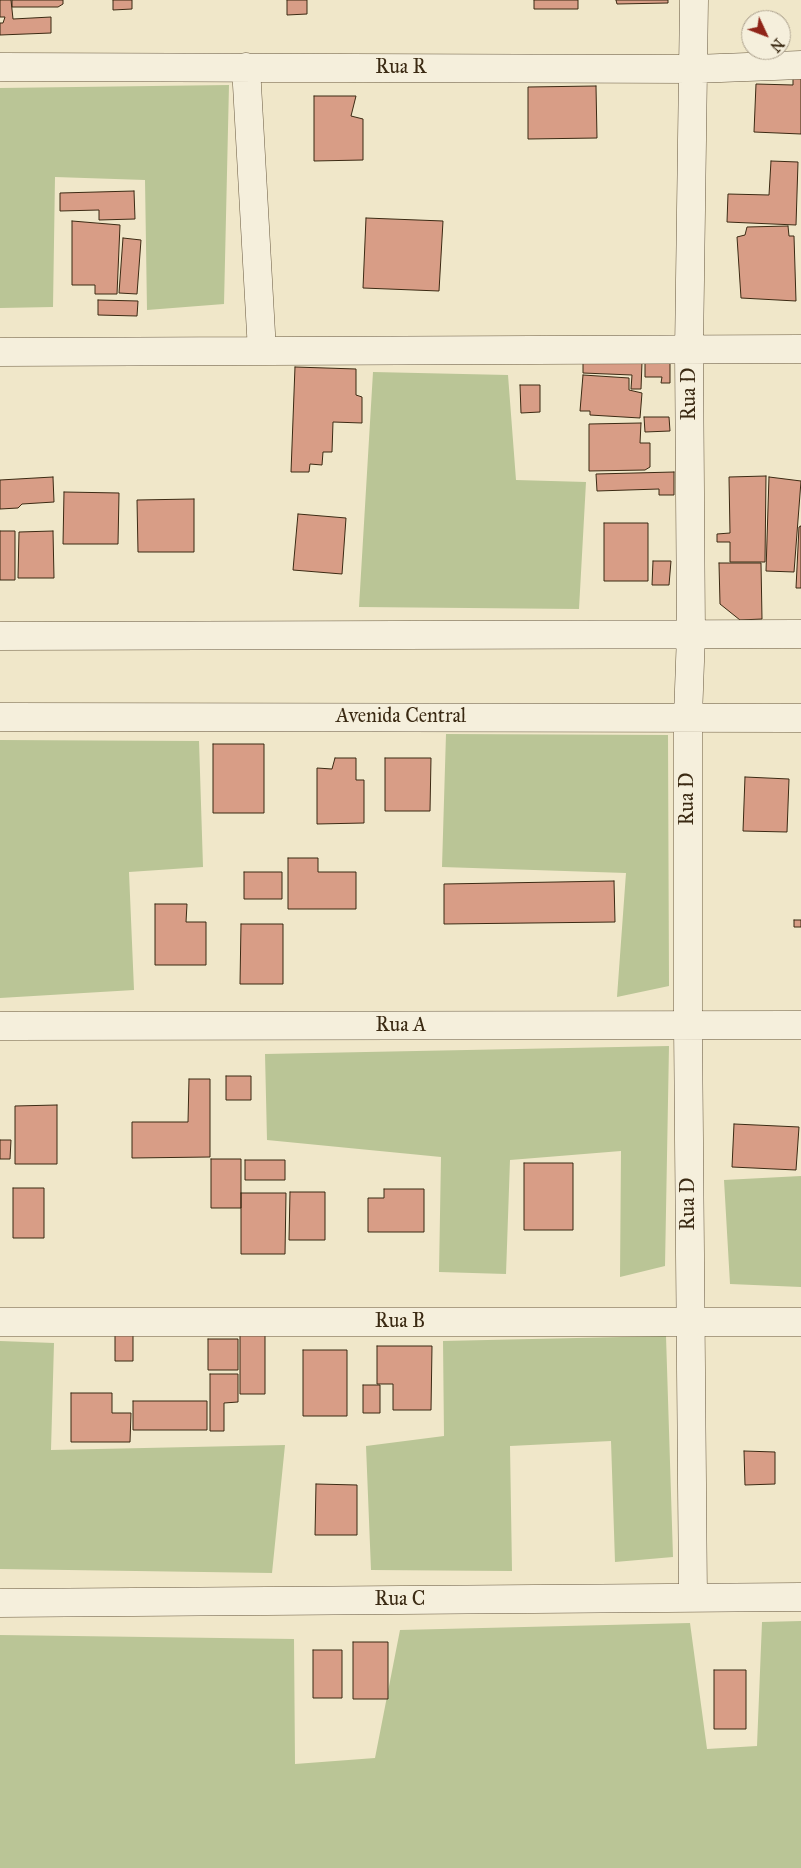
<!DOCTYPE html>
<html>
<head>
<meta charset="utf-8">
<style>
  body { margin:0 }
  #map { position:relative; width:801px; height:1868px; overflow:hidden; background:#f0e7c9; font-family:"IM FELL Great Primer",serif }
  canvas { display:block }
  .north { position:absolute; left:741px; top:10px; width:50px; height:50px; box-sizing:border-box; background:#f5efdc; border:1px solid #aba08c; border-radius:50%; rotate:133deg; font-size:14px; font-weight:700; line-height:20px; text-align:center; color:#3b2a13 }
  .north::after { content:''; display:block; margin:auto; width:18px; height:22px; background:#8f2418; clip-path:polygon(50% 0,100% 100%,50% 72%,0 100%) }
</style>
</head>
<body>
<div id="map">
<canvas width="801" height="1868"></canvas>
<div class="north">N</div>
</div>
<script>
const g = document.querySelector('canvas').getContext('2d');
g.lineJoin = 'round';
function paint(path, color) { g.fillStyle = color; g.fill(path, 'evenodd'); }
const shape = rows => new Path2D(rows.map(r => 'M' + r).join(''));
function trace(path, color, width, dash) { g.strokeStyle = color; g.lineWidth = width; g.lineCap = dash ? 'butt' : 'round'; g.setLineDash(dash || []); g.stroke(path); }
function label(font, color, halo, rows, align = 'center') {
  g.font = font + ' "IM FELL Great Primer",serif'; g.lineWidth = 4.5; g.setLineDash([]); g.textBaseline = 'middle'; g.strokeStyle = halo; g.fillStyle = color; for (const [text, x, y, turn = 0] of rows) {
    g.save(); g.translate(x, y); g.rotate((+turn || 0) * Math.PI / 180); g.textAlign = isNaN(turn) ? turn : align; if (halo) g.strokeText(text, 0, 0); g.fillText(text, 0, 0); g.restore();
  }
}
paint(shape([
  [229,85,224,304,147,310,145,180,55,177,53,307,0,308,0,88],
  [373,372,508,375,516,480,586,482,579,609,359,607],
  [446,734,668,735,669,986,617,997,626,873,442,867],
  [0,740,199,741,203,867,129,872,134,990,0,998],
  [669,1046,665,1266,620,1277,621,1151,510,1160,506,1274,439,1272,441,1157,267,1140,265,1054],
  [801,1176,801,1287,730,1284,724,1180],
  [666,1336,673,1557,615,1562,611,1441,510,1446,512,1571,371,1570,366,1446,444,1436,443,1341],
  [0,1341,54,1343,51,1450,285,1445,272,1573,0,1569],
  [801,1621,801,1868,0,1868,0,1635,294,1639,295,1764,375,1758,400,1630,690,1623,707,1749,757,1746,762,1622]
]), '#bac596');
const building = shape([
  [0,0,11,0,13,19,51,17,51,33,0,35,0,23,3,23,5,17,0,17,0,0],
  [12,0,63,0,63,4,58,7,12,7,12,0],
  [113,0,132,0,132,9,113,10,113,0],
  [287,0,307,0,307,14,287,15,287,0],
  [534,0,578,0,578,9,534,9,534,0],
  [616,0,668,0,668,3,617,4,616,0],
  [793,74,801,74,801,134,754,132,756,84,793,85,793,74],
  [596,86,597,138,528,139,528,87,596,86],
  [314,96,356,96,351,116,363,119,363,160,314,161,314,96],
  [771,161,798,162,796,225,727,222,728,194,769,195,771,161],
  [134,191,135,219,99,220,99,210,60,211,60,193,134,191],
  [366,218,443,221,439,291,363,288,366,218],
  [72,221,120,225,117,294,95,294,95,285,72,285,72,221],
  [788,226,789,236,794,236,796,301,741,298,737,237,745,235,747,227,788,226],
  [123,238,141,240,137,294,119,293,123,238],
  [98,300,138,301,137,316,98,315,98,300],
  [583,360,642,362,641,389,631,389,632,375,583,373,583,360],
  [645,361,670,361,670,383,661,383,662,377,645,377,645,361],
  [295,367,356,369,356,395,362,397,362,423,333,422,332,452,323,452,322,465,310,464,309,472,291,472,295,367],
  [583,375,629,378,629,390,642,393,640,418,590,415,590,411,580,411,583,375],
  [520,385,540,385,540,412,521,413,520,385],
  [644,417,669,417,670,431,645,432,644,417],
  [641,423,640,443,650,443,650,467,645,470,589,471,589,424,641,423],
  [674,472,674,495,659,495,659,489,597,491,596,474,674,472],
  [766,476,765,562,730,562,730,542,717,542,717,534,730,533,729,477,766,476],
  [53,477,54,502,22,504,18,508,0,509,0,480,53,477],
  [769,477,801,481,794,572,766,571,769,477],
  [64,492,119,493,118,544,63,544,64,492],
  [194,499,194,552,138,552,137,500,194,499],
  [298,514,346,518,342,574,293,570,298,514],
  [604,523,648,523,648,581,604,581,604,523],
  [801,526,801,588,796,588,799,527,801,526],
  [0,531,15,531,15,580,0,580,0,531],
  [53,531,54,578,18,578,19,532,53,531],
  [653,561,671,561,669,585,652,585,653,561],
  [719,563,761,563,762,619,740,620,720,604,719,563],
  [213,744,264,744,264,813,213,813,213,744],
  [335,758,356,758,356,780,364,780,364,823,317,824,317,768,332,769,335,758],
  [385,758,431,758,430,811,385,811,385,758],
  [745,777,789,779,787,832,743,831,745,777],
  [288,858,318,858,318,872,356,872,356,909,288,909,288,858],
  [244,872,282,872,282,899,244,899,244,872],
  [614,881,615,922,444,924,444,884,614,881],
  [155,904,187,904,186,922,206,922,206,965,155,965,155,904],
  [794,920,801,920,801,927,794,927,794,920],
  [241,924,283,924,283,984,240,984,241,924],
  [226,1076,251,1076,251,1100,226,1100,226,1076],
  [189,1079,210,1079,210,1157,132,1158,132,1122,188,1122,189,1079],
  [57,1105,57,1164,15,1164,15,1106,57,1105],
  [734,1124,799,1127,796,1170,732,1167,734,1124],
  [0,1140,11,1140,10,1159,0,1159,0,1140],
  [211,1159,241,1159,241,1208,211,1208,211,1159],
  [245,1160,285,1160,285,1180,245,1180,245,1160],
  [524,1163,573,1163,573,1230,524,1230,524,1163],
  [13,1188,44,1188,44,1238,13,1238,13,1188],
  [384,1189,424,1189,424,1232,368,1232,368,1198,384,1198,384,1189],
  [290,1192,325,1192,325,1240,289,1240,290,1192],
  [241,1193,286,1193,285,1254,241,1254,241,1193],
  [115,1333,133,1334,133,1361,115,1361,115,1333],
  [240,1334,265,1334,265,1394,240,1394,240,1334],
  [208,1339,238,1339,238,1370,208,1370,208,1339],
  [377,1346,432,1346,431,1410,393,1410,393,1384,377,1384,377,1346],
  [303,1350,347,1350,347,1416,303,1416,303,1350],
  [210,1374,238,1374,238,1402,224,1403,224,1431,210,1431,210,1374],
  [363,1385,380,1385,380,1413,363,1413,363,1385],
  [71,1393,112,1393,112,1413,131,1413,130,1442,71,1442,71,1393],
  [133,1401,207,1401,207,1430,133,1430,133,1401],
  [744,1451,775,1452,775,1484,745,1485,744,1451],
  [316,1484,357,1485,357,1535,315,1535,316,1484],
  [353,1642,388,1642,388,1699,353,1699,353,1642],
  [313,1650,342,1650,342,1698,313,1698,313,1650],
  [714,1670,746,1670,746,1729,714,1729,714,1670]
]);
paint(building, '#d89d86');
trace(building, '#3b2a13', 1);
const minor = shape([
  [0,67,694,69,801,65],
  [246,67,262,351],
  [0,352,801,349],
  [0,636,801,634],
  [0,717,801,718],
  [0,1026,801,1025],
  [0,1322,801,1322],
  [693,1597,688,1025,688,717,691,634,689,350,694,0],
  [0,1603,801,1597]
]);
trace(minor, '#685940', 29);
trace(minor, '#f5efdc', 28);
label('20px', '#3b2a13', '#f5efdc', [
  ["Rua R",401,68],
  ["Rua D",690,394,-90],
  ["Avenida Central",401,717],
  ["Rua D",688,799,-90],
  ["Rua A",401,1026],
  ["Rua D",689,1204,-90],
  ["Rua B",400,1322],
  ["Rua C",400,1600]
]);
</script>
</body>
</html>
